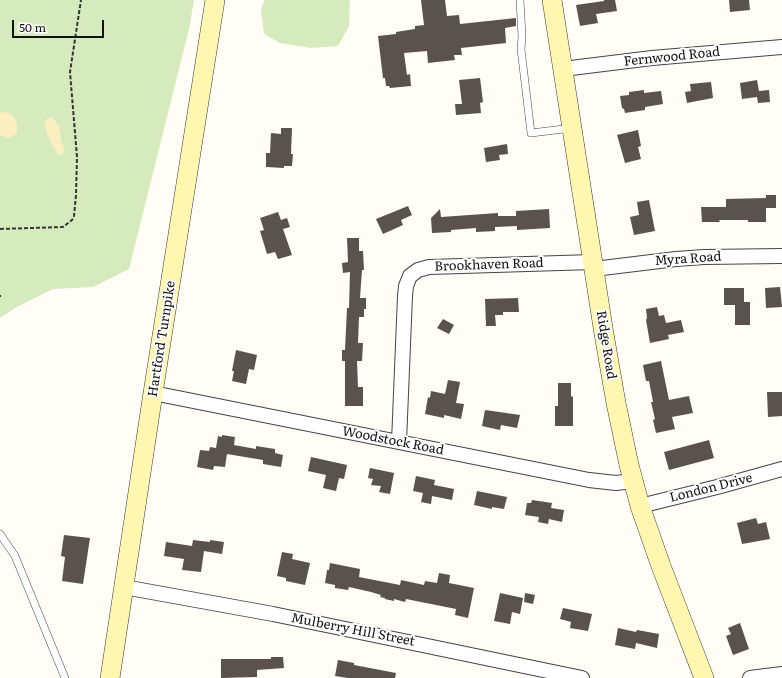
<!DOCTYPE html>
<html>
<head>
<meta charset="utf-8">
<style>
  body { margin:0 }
  #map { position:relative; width:782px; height:678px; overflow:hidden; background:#fffdf5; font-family:Literata,serif }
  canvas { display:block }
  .scale { position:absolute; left:12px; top:20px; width:92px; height:18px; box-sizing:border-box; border:2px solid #111; border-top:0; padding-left:5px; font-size:12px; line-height:14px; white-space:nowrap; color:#111; -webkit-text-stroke:3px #fff; paint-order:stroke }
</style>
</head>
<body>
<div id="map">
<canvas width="782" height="678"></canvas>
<div class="scale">50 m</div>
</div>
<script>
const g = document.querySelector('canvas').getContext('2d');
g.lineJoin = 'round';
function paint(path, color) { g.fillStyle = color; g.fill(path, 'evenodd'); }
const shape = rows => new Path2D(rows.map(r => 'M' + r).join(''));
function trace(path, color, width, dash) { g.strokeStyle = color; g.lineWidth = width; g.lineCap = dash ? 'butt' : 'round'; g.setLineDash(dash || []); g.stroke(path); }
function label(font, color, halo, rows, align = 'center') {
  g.font = font + ' Literata,serif'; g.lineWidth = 4; g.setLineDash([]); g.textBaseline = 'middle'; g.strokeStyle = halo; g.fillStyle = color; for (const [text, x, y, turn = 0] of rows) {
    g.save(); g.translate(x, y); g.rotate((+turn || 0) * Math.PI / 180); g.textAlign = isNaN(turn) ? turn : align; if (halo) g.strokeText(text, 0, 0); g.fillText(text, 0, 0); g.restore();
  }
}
paint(shape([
  [0,0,194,0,189,29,129,269,93,287,53,289,15,308,0,318],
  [265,0,350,0,349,26,338,46,311,48,280,43,264,34,261,9]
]), '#d5ebbd');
paint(shape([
  [5,112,11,114,15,118,17,125,17,133,13,136,8,138,0,135,0,113],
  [52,117,59,126,61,142,64,147,64,153,60,155,58,155,50,141,44,123,47,119]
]), '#fbeec1');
paint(shape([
  [421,0,445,0,447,16,459,15,460,24,516,18,516,26,505,28,506,43,461,48,462,55,454,55,455,60,428,63,427,51,404,53,407,75,410,74,411,86,390,88,389,86,386,86,385,78,383,78,378,36,396,34,396,32,415,29,415,26,424,25],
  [604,0,615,0,617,11,596,14,598,23,580,26,576,5,604,1],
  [729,0,749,0,750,10,730,12],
  [480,78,483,102,480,103,481,113,456,115,455,104,462,104,459,80],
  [757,80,759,91,769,90,770,102,758,103,757,97,742,99,740,83],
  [711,82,713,98,687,103,685,92,691,91,690,84],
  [644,90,644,93,661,91,663,104,645,107,645,110,625,113,624,109,622,108,620,96,629,95,629,92],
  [281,128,292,128,291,154,293,154,292,166,284,166,284,168,266,167,266,153,270,153,271,133,281,134],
  [638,130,641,146,638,147,641,159,625,163,617,135],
  [507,144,508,154,499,155,500,160,486,162,484,148],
  [766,195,776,195,776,208,766,208,766,222,748,222,748,220,719,220,720,222,702,222,701,207,726,207,726,199,766,198],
  [649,200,655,231,634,235,630,217,639,215,637,202],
  [408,206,412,215,401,220,403,225,383,234,376,219],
  [440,209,441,217,498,213,498,216,516,216,516,211,549,209,550,228,517,230,517,226,495,227,495,231,476,232,476,228,451,230,451,232,432,233,431,218],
  [278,212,281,220,287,218,290,227,283,229,292,255,278,259,275,252,267,254,260,231,264,230,260,218],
  [347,238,359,238,359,251,363,251,364,270,362,270,360,298,366,298,366,309,364,309,364,317,359,317,358,343,363,343,362,361,357,361,358,387,363,387,363,406,345,406,345,361,342,361,342,350,345,350,347,308,349,308,350,272,343,273,342,263,348,262],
  [780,287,782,307,766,308,765,288],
  [724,288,744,288,744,302,750,302,750,325,735,325,735,305,724,305],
  [518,298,519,312,503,312,503,315,495,315,496,326,486,326,485,299],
  [657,307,659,316,664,315,666,323,681,320,684,332,668,335,669,339,650,343,646,320,647,318,646,309],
  [443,319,454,325,449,334,437,328],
  [236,350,257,355,254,370,249,369,246,384,232,381,234,371,232,371],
  [661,361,669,400,689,396,693,413,672,417,675,429,656,433,653,420,655,419,651,402,653,402,649,381,646,381,643,365],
  [448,380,460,382,456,403,464,404,461,419,444,415,444,418,425,414,428,397,430,398,431,391,445,394],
  [558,383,571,383,571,396,573,397,573,426,555,426,555,406,558,406],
  [767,392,782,392,782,416,768,417],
  [485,410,520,415,517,428,501,425,500,430,482,426],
  [222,435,235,437,234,445,256,449,256,446,275,449,275,453,283,455,281,467,263,464,263,460,227,454,225,467,214,466,213,470,197,467,200,450,209,451,210,447,216,448,218,436,222,437],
  [709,440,714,458,669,470,664,452],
  [311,457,347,465,344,479,339,478,336,491,323,488,326,475,308,471],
  [370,468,394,473,390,494,379,492,381,486,371,485,373,479,368,478],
  [416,476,435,480,434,485,454,489,452,500,432,496,431,504,421,502,423,493,413,491],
  [477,491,507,497,504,509,492,507,492,509,474,505],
  [532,500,552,503,551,508,564,510,562,522,549,519,548,524,538,522,539,517,525,515,527,503,531,503],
  [756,518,758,524,766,522,770,539,742,544,737,523],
  [64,535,90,538,83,584,62,581,65,557,61,556],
  [193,540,210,542,210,540,224,542,222,554,204,551,201,572,182,570,184,559,164,556,166,542,192,546],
  [282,552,293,554,292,559,310,563,305,585,286,581,286,578,277,576],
  [330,563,360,569,359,577,400,585,401,580,424,585,425,581,437,583,439,573,450,575,449,583,474,588,468,618,455,615,456,609,406,599,405,602,394,599,394,601,385,599,385,598,380,597,381,595,371,592,349,587,348,590,335,588,335,585,325,583,327,570,329,570],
  [500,593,523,598,520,614,512,612,510,624,494,621],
  [525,593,535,595,533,604,524,602],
  [563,608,592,614,588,631,570,628,571,622,560,619],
  [740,623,749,649,733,655,726,636,731,634,728,628],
  [618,628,636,632,637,630,659,634,657,648,636,643,635,649,615,645],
  [271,657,283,657,284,668,257,670,257,677,221,678,221,659,271,659],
  [338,660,354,663,354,665,396,673,395,678,348,678,335,676]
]), '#5a524d');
const service = shape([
  [520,0,522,37,521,49,531,133,572,128],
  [0,534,15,556,65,678]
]);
const minor = shape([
  [563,69,652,58,782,47],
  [594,269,676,259,704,257,782,256],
  [153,393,589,480,616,483,633,481],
  [399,442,405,296,406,286,410,276,418,270,429,267,593,262],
  [640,506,717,487,782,469],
  [124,587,273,614,582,678],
  [750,678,782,674]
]);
const secondary = shape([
  [552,0,604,334,616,403,629,465,640,506,661,566,704,678],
  [110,678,153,393,215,0]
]);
trace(service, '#444', 8);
trace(minor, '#444', 16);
trace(secondary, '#333', 20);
trace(shape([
  [0,229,63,227,72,220,74,216,76,195,77,157,70,72,81,0],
  [0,295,0,297]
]), '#333', 2, [4, 2]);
trace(service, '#fff', 7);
trace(minor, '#fff', 14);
trace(secondary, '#fff6b0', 19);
label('13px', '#111', '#fff', [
  ["Fernwood Road",672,57,-6],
  ["Myra Road",688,259,-4],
  ["Brookhaven Road",489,265,-2],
  ["Hartford Turnpike",162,339,-81],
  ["Ridge Road",606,345,81],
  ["Woodstock Road",393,441,11],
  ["London Drive",711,488,-14],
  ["Mulberry Hill Street",353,630,11]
]);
</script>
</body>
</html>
